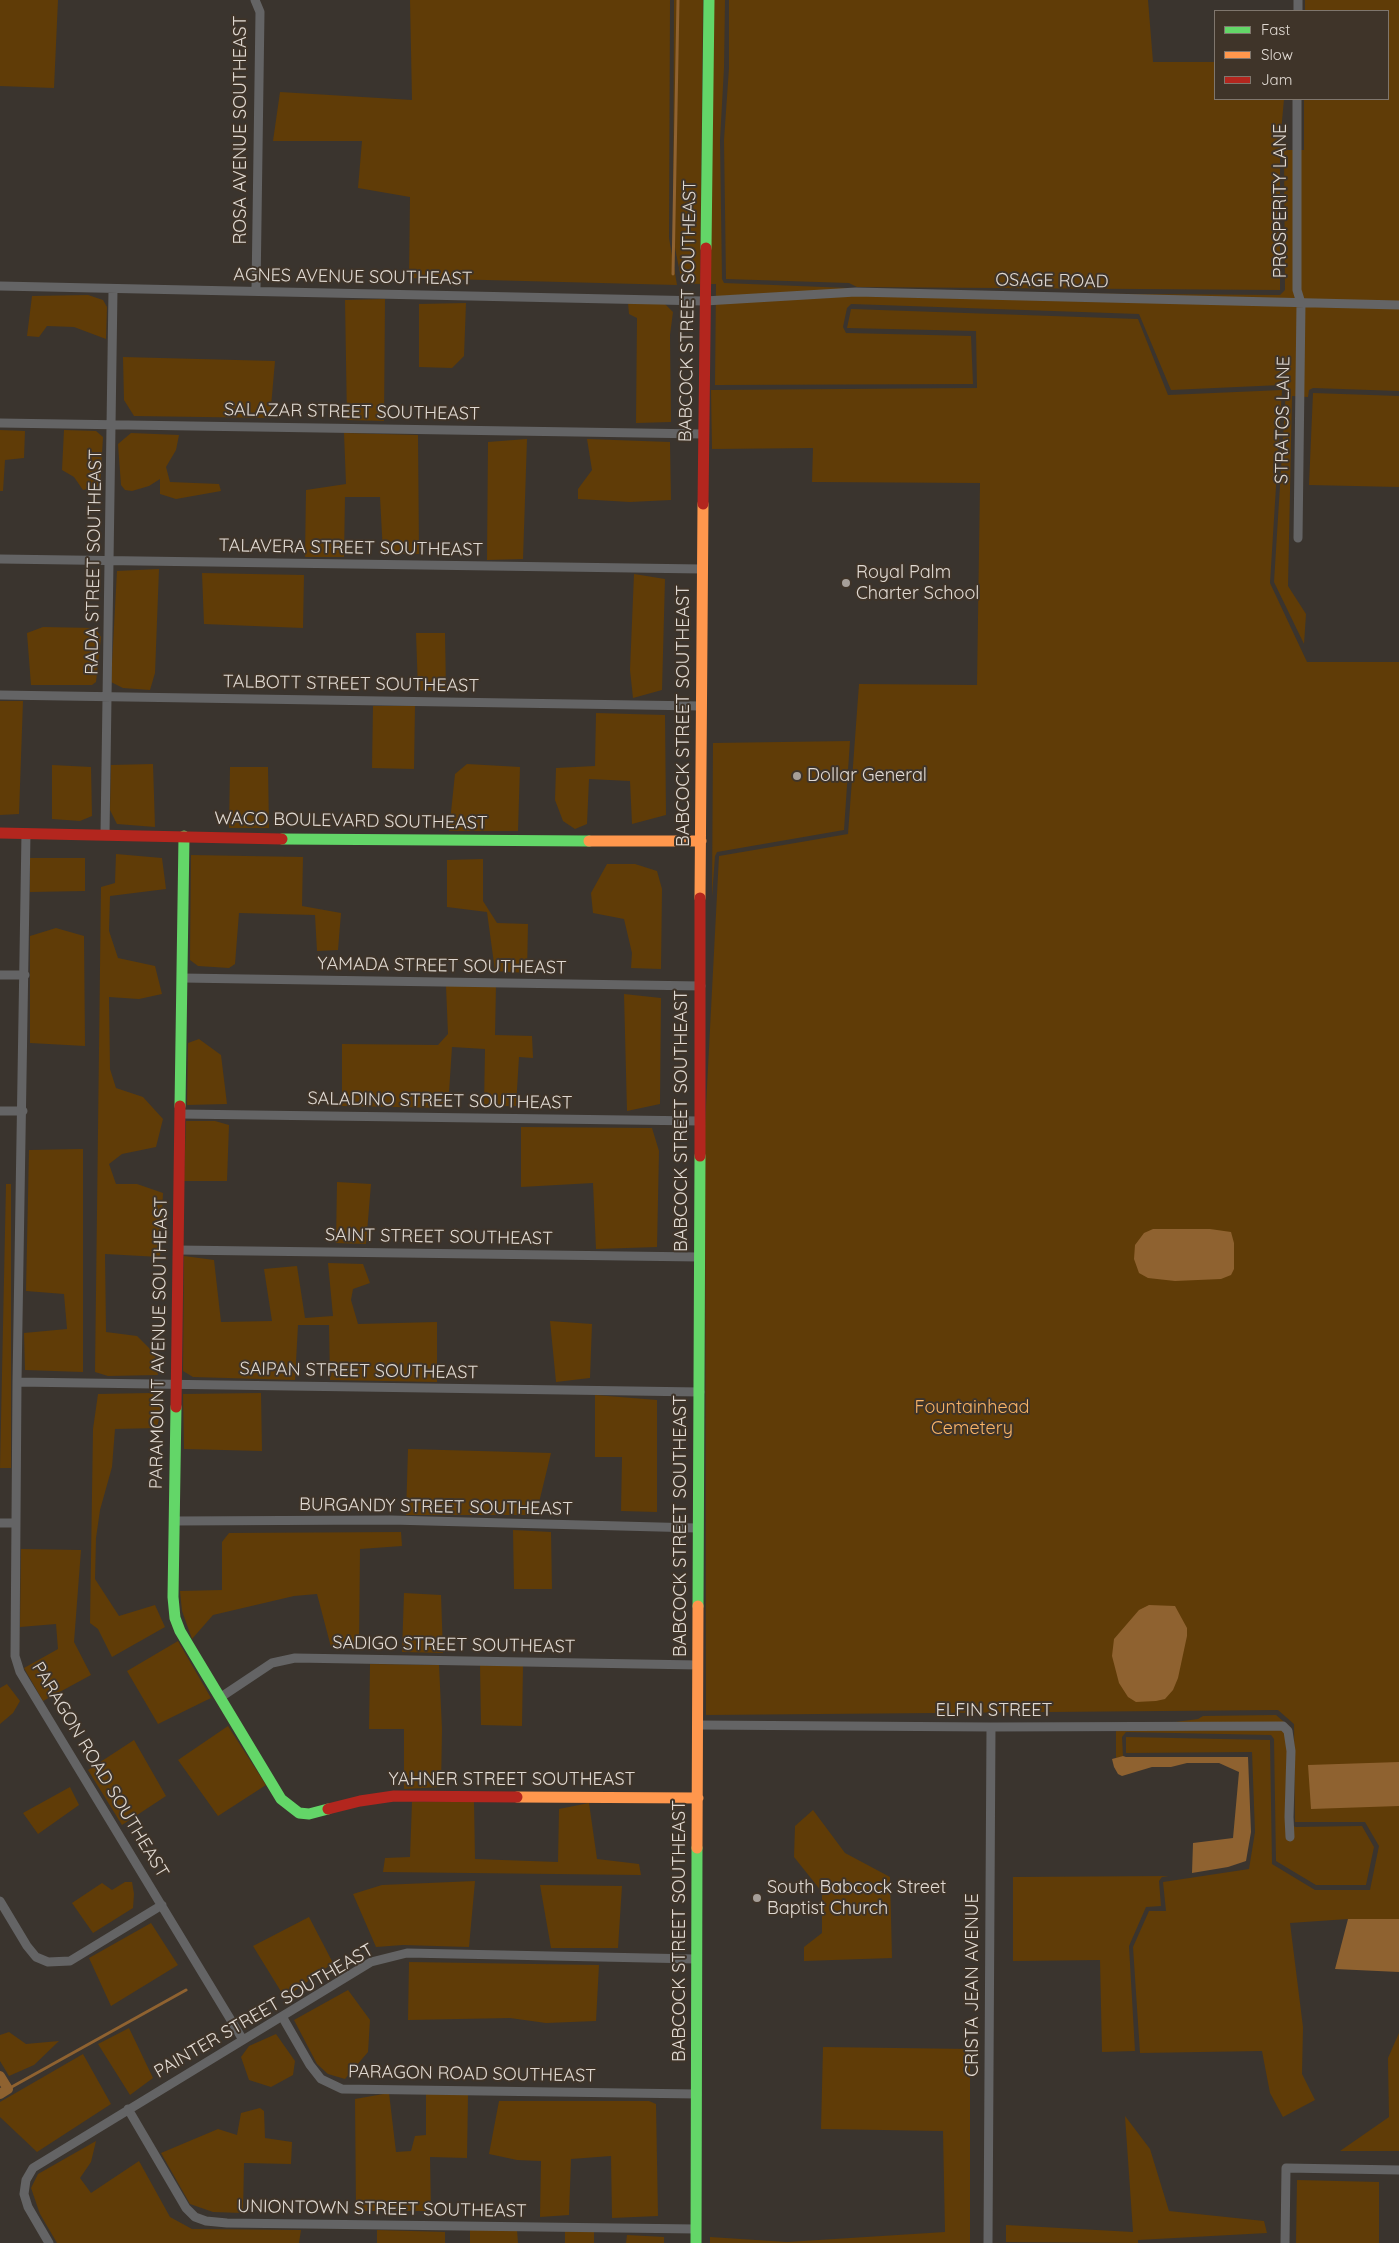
<!DOCTYPE html>
<html>
<head>
<meta charset="utf-8">
<style>
  body { margin:0 }
  #map { position:relative; width:1399px; height:2243px; overflow:hidden; background:#3a342e; font-family:Quicksand,sans-serif }
  canvas { display:block }
  .legend { position:absolute; left:1214px; top:10px; width:175px; height:90px; box-sizing:border-box; background:#3f3429; border:1px solid #7f766d; margin:0; padding:6px 9px; list-style:none; font-size:15px; color:#e0d9d2 }
  .legend li { display:flex; align-items:center; gap:10px; height:25px }
  .legend b { width:25px; border:1px solid #7f766d }
</style>
</head>
<body>
<div id="map">
<canvas width="1399" height="2243"></canvas>
<ul class="legend">
<li><b style="height:6px;background:#63d668"></b>Fast</li>
<li><b style="height:6px;background:#ff974d"></b>Slow</li>
<li><b style="height:6px;background:#b3261e"></b>Jam</li>
</ul>
</div>
<script>
const g = document.querySelector('canvas').getContext('2d');
g.lineJoin = 'round';
function paint(path, color) { g.fillStyle = color; g.fill(path, 'evenodd'); }
const shape = rows => new Path2D(rows.map(r => 'M' + r).join(''));
function trace(path, color, width, dash) { g.strokeStyle = color; g.lineWidth = width; g.lineCap = dash ? 'butt' : 'round'; g.setLineDash(dash || []); g.stroke(path); }
function label(font, color, halo, rows, align = 'center') {
  g.font = font + ' Quicksand,sans-serif'; g.lineWidth = 4; g.setLineDash([]); g.textBaseline = 'middle'; g.strokeStyle = halo; g.fillStyle = color; for (const [text, x, y, turn = 0] of rows) {
    g.save(); g.translate(x, y); g.rotate((+turn || 0) * Math.PI / 180); g.textAlign = isNaN(turn) ? turn : align; if (halo) g.strokeText(text, 0, 0); g.fillText(text, 0, 0); g.restore();
  }
}
paint(shape([
  [0,0,58,0,54,88,0,86],
  [410,0,670,0,669,238,677,285,409,278,410,197,358,188,362,141,273,141,280,92,412,100],
  [674,0,703,0,700,284,682,283,673,238],
  [714,0,725,0,724,68,720,140,722,279,724,283,848,288,857,292,1280,295,1285,290,1284,150,1304,150,1304,99,1388,99,1388,11,1305,11,1305,0,1399,0,1399,391,1313,388,1309,390,1308,397,1292,396,1288,586,1306,614,1304,644,1274,582,1286,389,1281,385,1171,390,1139,314,851,304,847,308,843,327,846,333,971,336,973,384,715,385,716,284,710,284],
  [729,0,1148,0,1153,62,1215,62,1215,99,1284,99,1280,143,1280,290,857,287,849,283,726,279,724,140,729,68],
  [88,295,103,300,107,307,106,339,74,327,47,326,39,337,27,336,32,296],
  [385,299,384,421,347,420,345,300],
  [466,303,464,356,452,368,419,367,419,304],
  [628,303,664,303,673,312,670,335,671,422,636,423,637,318,629,314],
  [851,309,1138,319,1168,395,1282,390,1270,583,1307,662,1399,662,1399,1919,1348,1919,1290,1923,1303,2027,1302,2074,1315,2100,1283,2117,1270,2093,1262,2051,1140,2053,1133,1947,1149,1911,1166,1911,1163,1882,1249,1869,1255,1832,1252,1752,1126,1753,1126,1737,1270,1740,1272,1864,1315,1890,1370,1890,1379,1846,1365,1822,1295,1822,1294,1724,1278,1710,706,1715,705,1125,719,856,848,834,859,684,977,685,980,483,812,482,813,448,712,449,711,390,977,388,976,331,847,328],
  [123,357,275,361,270,418,134,416,124,400],
  [1313,393,1399,396,1399,487,1309,485],
  [0,430,25,431,24,458,5,460,3,491,0,491],
  [64,430,96,431,103,437,100,486,83,490,74,477,62,470],
  [131,433,179,435,176,450,166,467,170,482,219,484,221,491,176,499,160,494,160,479,149,486,132,491,125,490,121,485,118,444],
  [344,433,418,435,419,554,383,553,380,497,345,497,344,557,305,557,306,490,346,484],
  [527,439,523,559,487,560,488,442],
  [587,439,670,442,671,500,630,502,578,499,578,489,592,470],
  [159,569,155,673,150,690,123,688,111,682,117,571],
  [202,573,304,575,303,628,204,624],
  [634,574,665,579,662,690,633,698,630,670],
  [43,627,95,628,101,637,96,682,92,685,31,685,27,633],
  [416,633,445,633,446,692,418,690],
  [0,701,23,701,19,814,0,815],
  [373,706,415,706,414,769,372,768],
  [596,713,665,715,666,815,632,824,630,781,589,779,587,824,575,829,563,821,555,800,556,768,595,766],
  [850,741,844,830,717,852,715,856,712,897,713,743],
  [153,764,155,827,117,824,110,810,111,765],
  [467,764,520,767,518,831,449,831,455,774],
  [52,765,91,767,92,816,80,821,52,819],
  [230,767,268,767,269,828,229,828],
  [116,854,162,858,166,889,110,896,109,931,118,958,155,966,162,994,139,999,109,997,110,1069,116,1088,143,1097,163,1119,156,1147,122,1154,109,1164,116,1184,137,1184,163,1193,160,1257,105,1254,106,1332,137,1336,155,1354,158,1375,108,1376,95,1372,101,887,115,883],
  [191,855,303,857,302,906,341,913,338,950,317,951,315,915,239,913,235,964,229,968,198,966,190,960],
  [30,858,85,858,85,891,30,892],
  [483,859,483,901,497,923,528,924,527,973,495,971,487,912,447,907,447,860],
  [607,864,635,864,657,871,662,889,661,969,631,968,632,953,624,919,593,913,591,893],
  [56,928,84,936,85,1046,30,1043,30,936],
  [496,985,495,1035,532,1036,533,1058,519,1057,516,1106,484,1106,485,1049,452,1047,448,1108,342,1106,342,1044,438,1045,448,1034,446,986],
  [624,994,661,998,660,1104,627,1111],
  [199,1039,221,1055,227,1104,187,1105,188,1043],
  [186,1121,215,1121,229,1125,227,1181,184,1181],
  [521,1127,652,1128,659,1151,657,1247,596,1249,593,1183,521,1187],
  [83,1149,83,1372,25,1370,24,1333,67,1329,64,1294,26,1291,29,1150],
  [337,1182,371,1184,366,1244,336,1243],
  [6,1184,11,1184,11,1468,0,1468],
  [184,1256,214,1260,221,1322,272,1321,264,1269,297,1266,305,1318,333,1316,328,1263,363,1264,370,1283,353,1289,351,1300,358,1324,437,1322,437,1382,330,1380,329,1325,298,1325,295,1380,193,1377,183,1371],
  [550,1321,592,1324,590,1378,556,1382],
  [150,1393,163,1399,157,1428,115,1429,112,1467,100,1510,96,1538,95,1579,119,1616,155,1605,165,1627,112,1657,98,1629,90,1623,93,1429,98,1394],
  [261,1393,262,1451,184,1449,183,1394],
  [595,1395,657,1400,657,1512,621,1511,622,1457,595,1457],
  [408,1449,551,1453,536,1515,406,1515],
  [513,1530,551,1532,552,1589,514,1589],
  [401,1532,402,1546,360,1549,359,1648,331,1647,317,1594,294,1596,213,1615,192,1639,182,1611,180,1591,222,1590,222,1542,229,1533],
  [21,1549,81,1550,74,1642,91,1675,43,1701,24,1668,58,1649,56,1624,20,1627],
  [404,1593,441,1595,443,1653,402,1652],
  [178,1641,211,1698,158,1724,127,1671],
  [370,1664,439,1665,442,1729,441,1787,404,1789,404,1729,369,1729],
  [480,1665,523,1666,522,1726,481,1725],
  [7,1684,20,1701,13,1713,0,1724,0,1688],
  [1276,1715,1290,1727,1291,1822,1295,1827,1362,1826,1374,1847,1366,1885,1316,1885,1276,1861,1274,1739,1271,1735,1126,1732,1122,1737,1123,1756,1116,1758,1116,1730,1198,1719,1203,1716],
  [228,1726,266,1785,218,1816,178,1760],
  [134,1740,166,1796,122,1825,88,1770],
  [70,1787,79,1805,38,1834,23,1813],
  [412,1802,474,1802,475,1859,558,1862,559,1809,589,1803,597,1859,639,1864,641,1875,383,1872,385,1858,410,1857],
  [813,1810,845,1853,890,1877,892,1958,804,1961,804,1947,822,1933,822,1892,794,1857,795,1826],
  [1169,1876,1162,1877,1159,1881,1161,1906,1146,1907,1129,1946,1135,2051,1102,2052,1100,1960,1013,1961,1013,1877],
  [475,1881,469,1947,403,1945,376,1947,353,1894,382,1885],
  [125,1882,132,1882,134,1894,133,1908,93,1933,72,1903,102,1883,112,1890],
  [540,1885,622,1886,618,1948,551,1948],
  [309,1917,333,1963,285,1998,253,1946],
  [151,1923,178,1965,111,2006,89,1958],
  [409,1962,599,1965,596,2021,546,2023,510,2018,408,2020],
  [348,1990,370,2020,368,2052,345,2079,328,2074,317,2064,294,2020],
  [129,2028,153,2078,130,2095,98,2044],
  [9,2032,26,2044,59,2041,34,2065,9,2076,0,2061,0,2035],
  [1399,2033,1399,2151,1340,2151,1389,2117,1388,2058],
  [276,2034,295,2061,293,2075,271,2087,249,2080,241,2057,249,2046],
  [823,2047,970,2049,970,2243,710,2243,710,2237,787,2242,945,2232,943,2131,821,2129],
  [83,2054,111,2104,37,2152,0,2117,0,2102],
  [389,2093,396,2152,411,2151,415,2136,426,2135,426,2094,468,2095,467,2158,430,2157,431,2211,356,2211,355,2099],
  [499,2101,649,2101,656,2104,658,2216,612,2218,611,2156,571,2159,569,2215,540,2217,541,2161,517,2160,489,2154],
  [260,2108,264,2111,265,2138,292,2142,291,2164,244,2163,243,2213,213,2212,190,2204,161,2153,218,2129,237,2135,241,2113],
  [1125,2116,1150,2149,1169,2211,1264,2221,1267,2233,1138,2240,1138,2243,1006,2242,1006,2225,1133,2232],
  [96,2141,91,2162,80,2178,91,2193,139,2161,170,2217,192,2229,301,2230,299,2243,57,2243,40,2214,31,2188,38,2174],
  [1297,2180,1379,2182,1379,2243,1296,2243],
  [470,2229,517,2230,518,2243,470,2243],
  [594,2229,594,2243,565,2243,565,2231],
  [377,2230,445,2232,445,2243,377,2243],
  [627,2235,664,2237,664,2243,626,2243]
]), '#603c07');
paint(shape([
  [1153,1229,1210,1229,1231,1232,1234,1243,1234,1269,1231,1275,1221,1279,1175,1281,1148,1278,1139,1273,1134,1259,1135,1245,1144,1233],
  [1149,1605,1175,1606,1187,1628,1187,1636,1178,1678,1173,1690,1165,1699,1156,1701,1136,1702,1128,1697,1119,1683,1112,1656,1114,1639,1139,1610],
  [1123,1756,1126,1757,1248,1757,1251,1832,1246,1861,1228,1867,1192,1873,1193,1843,1233,1838,1239,1772,1219,1763,1187,1763,1171,1767,1152,1767,1122,1776,1118,1774,1114,1767,1112,1759],
  [1399,1762,1399,1806,1311,1809,1308,1765],
  [1348,1919,1399,1919,1399,1972,1335,1969]
]), '#8f6230');
trace(shape([
  [673,274,678,0],
  [8,2089,186,1990]
]), '#8f6230', 3);
trace(shape([
  [0,2076,8,2089,0,2094]
]), '#8f6230', 10);
trace(shape([
  [255,0,260,12,256,290],
  [1298,11,1298,0],
  [1297,99,1297,290,1301,303,1298,538],
  [0,286,705,301,856,292,1399,305],
  [0,423,704,434],
  [0,559,702,569],
  [0,695,701,706],
  [26,833,17,1382,15,1656,20,1672,243,2040],
  [105,834,113,290],
  [0,975,25,975],
  [182,978,701,986],
  [0,1111,23,1111],
  [180,1114,700,1121],
  [178,1250,699,1257],
  [17,1382,700,1392],
  [174,1521,391,1520,697,1528],
  [0,1523,16,1523],
  [221,1697,272,1663,295,1658,698,1665],
  [698,1725,991,1727,1283,1726,1288,1731,1291,1751,1289,1817,1290,1837],
  [0,1901,27,1946,36,1957,48,1962,70,1961,162,1905],
  [283,2018,310,2065,321,2079,342,2089,697,2094],
  [128,2109,186,2208,195,2217,206,2221,227,2223,696,2229],
  [49,2243,28,2207,24,2194,26,2180,33,2168,371,1962,407,1953,696,1959],
  [988,2243,991,1727],
  [1285,2243,1286,2168,1399,2170]
]), '#646465', 9);
trace(shape([
  [706,248,709,0],
  [282,839,589,841],
  [180,1106,184,836],
  [176,1407,173,1597,175,1618,180,1631,281,1799,299,1813,309,1814,328,1809],
  [698,1606,700,1156],
  [696,2243,697,1848]
]), '#63d668', 11);
trace(shape([
  [589,841,701,841],
  [700,898,703,504],
  [517,1797,698,1798],
  [697,1848,698,1606]
]), '#ff974d', 11);
trace(shape([
  [703,504,706,248],
  [0,833,282,839],
  [700,1156,700,898],
  [176,1407,180,1106],
  [328,1809,360,1801,394,1796,517,1797]
]), '#b3261e', 11);
for (const [x, y, r, color] of [
  [846,583,5,"#a69f99"],
  [797,776,5,"#a69f99"],
  [757,1898,5,"#a69f99"]
]) { const dot = new Path2D(); dot.arc(x, y, r, 0, 2 * Math.PI); g.fillStyle = color; g.fill(dot); trace(dot, '#3f3429', 2); }
label('18px', '#e0d9d2', '#3f3429', [
  ["ROSA AVENUE SOUTHEAST",241,130,-90],
  ["PROSPERITY LANE",1281,201,-90],
  ["AGNES AVENUE SOUTHEAST",353,277,1],
  ["OSAGE ROAD",1052,281,1],
  ["BABCOCK STREET SOUTHEAST",688,311,-89],
  ["SALAZAR STREET SOUTHEAST",352,412,1],
  ["STRATOS LANE",1283,420,-89],
  ["TALAVERA STREET SOUTHEAST",351,548,1],
  ["RADA STREET SOUTHEAST",94,562,-89],
  ["TALBOTT STREET SOUTHEAST",351,684,1],
  ["BABCOCK STREET SOUTHEAST",684,716,-90],
  ["WACO BOULEVARD SOUTHEAST",351,821,1],
  ["YAMADA STREET SOUTHEAST",442,966,1],
  ["SALADINO STREET SOUTHEAST",440,1101,1],
  ["BABCOCK STREET SOUTHEAST",682,1121,-90],
  ["SAINT STREET SOUTHEAST",439,1237,1],
  ["PARAMOUNT AVENUE SOUTHEAST",159,1343,-89],
  ["SAIPAN STREET SOUTHEAST",359,1371,1],
  ["BURGANDY STREET SOUTHEAST",436,1507,1],
  ["BABCOCK STREET SOUTHEAST",681,1526,-90],
  ["SADIGO STREET SOUTHEAST",454,1645,1],
  ["ELFIN STREET",994,1711],
  ["PARAGON ROAD SOUTHEAST",100,1770,59],
  ["YAHNER STREET SOUTHEAST",512,1780],
  ["BABCOCK STREET SOUTHEAST",680,1931,-90],
  ["CRISTA JEAN AVENUE",973,1985,-90],
  ["PAINTER STREET SOUTHEAST",264,2011,-30],
  ["PARAGON ROAD SOUTHEAST",472,2074,1],
  ["UNIONTOWN STREET SOUTHEAST",382,2209,1]
]);
label('18px', '#e0d9d2', '#3f3429', [
  ["Royal Palm",856,573],
  ["Charter School",856,594],
  ["Dollar General",807,776],
  ["South Babcock Street",767,1888],
  ["Baptist Church",767,1909]
], 'left');
label('18px', '#fab467', '#3f3429', [
  ["Fountainhead",972,1408],
  ["Cemetery",972,1429]
]);
</script>
</body>
</html>
